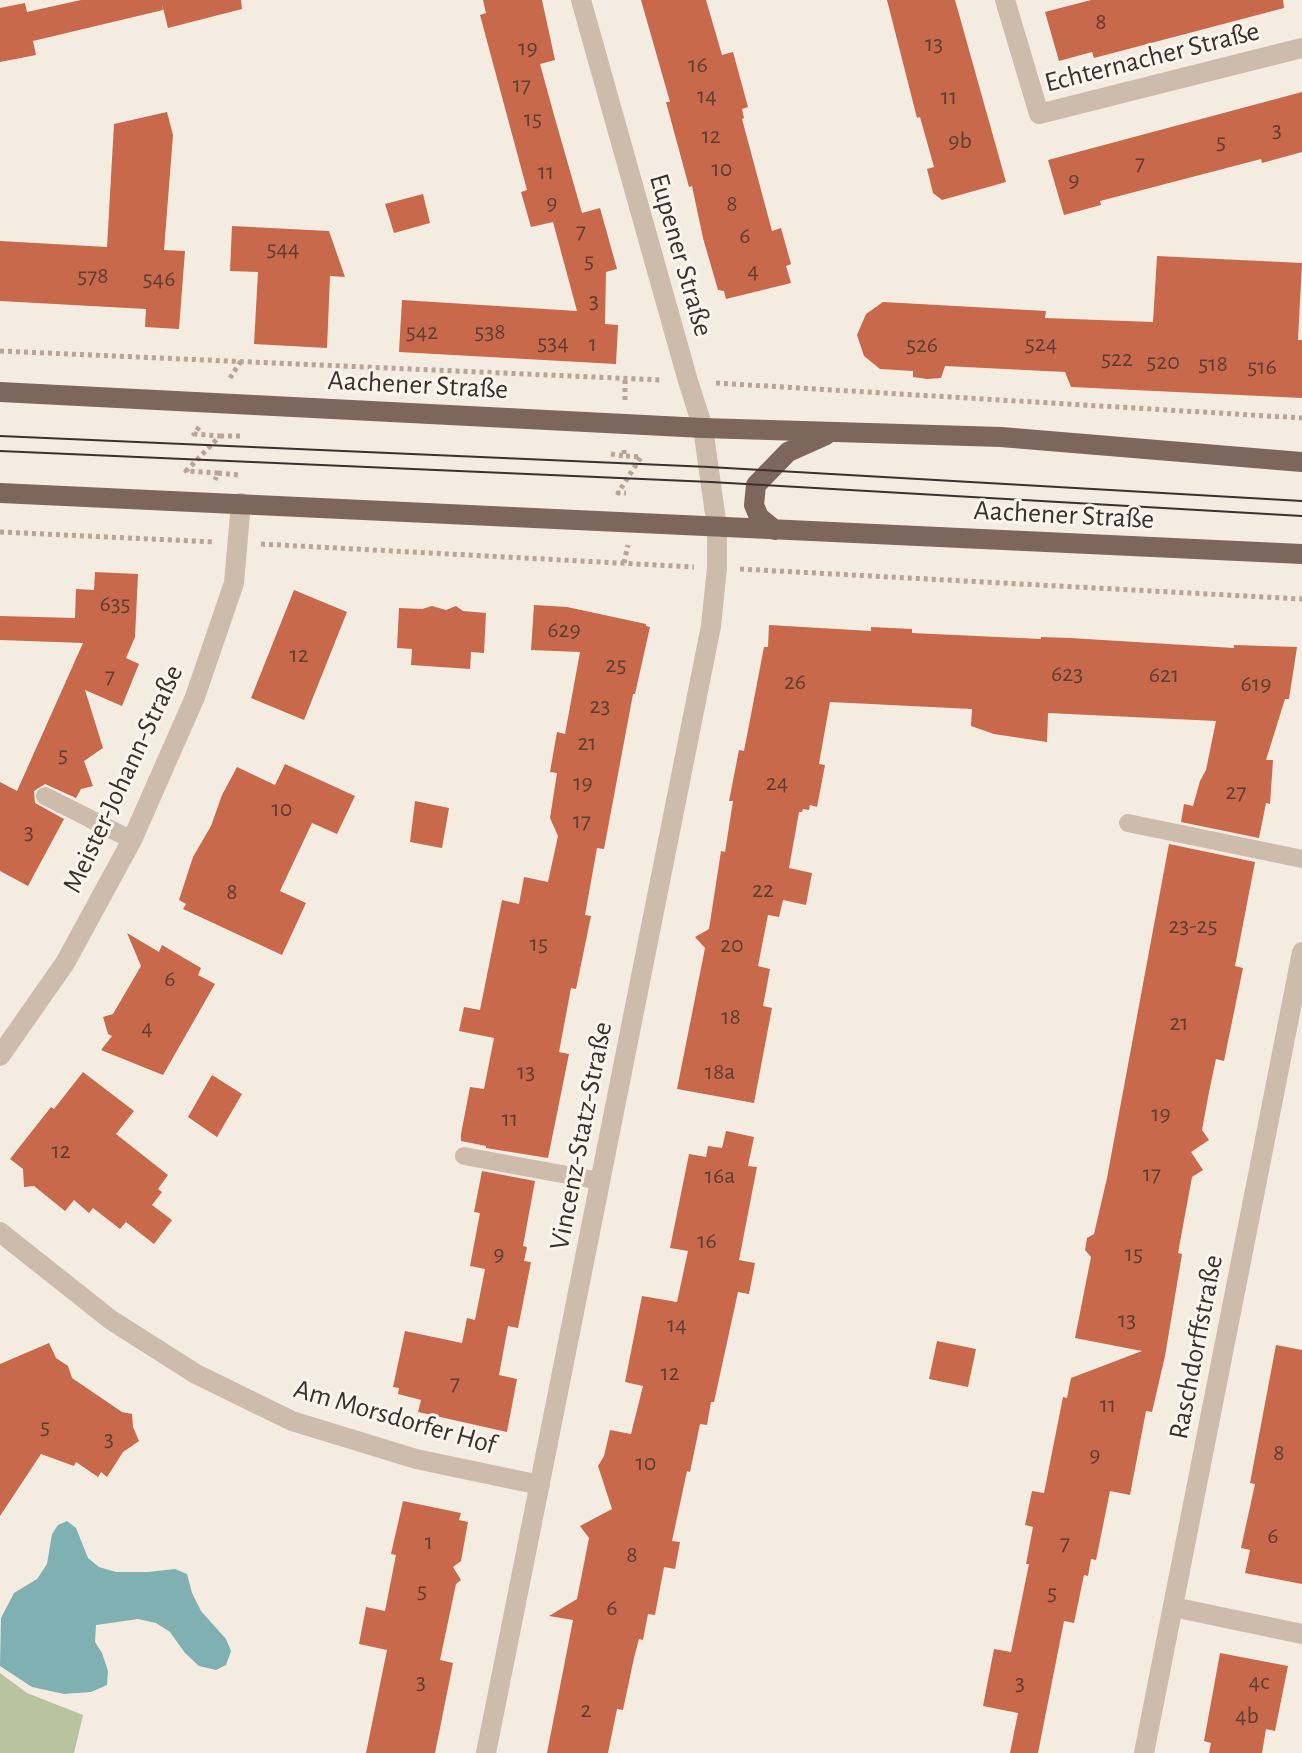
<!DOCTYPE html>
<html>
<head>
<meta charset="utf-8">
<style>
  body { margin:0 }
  canvas { display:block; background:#f4ebe1 }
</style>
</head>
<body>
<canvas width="1302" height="1753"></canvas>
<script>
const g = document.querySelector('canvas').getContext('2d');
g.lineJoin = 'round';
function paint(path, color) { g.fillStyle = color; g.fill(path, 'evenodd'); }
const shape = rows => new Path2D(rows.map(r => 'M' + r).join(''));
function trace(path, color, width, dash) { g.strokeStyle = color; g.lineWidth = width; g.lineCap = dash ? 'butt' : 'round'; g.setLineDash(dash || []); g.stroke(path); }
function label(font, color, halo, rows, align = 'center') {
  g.font = font + ' "Alegreya Sans",sans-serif'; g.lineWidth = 6; g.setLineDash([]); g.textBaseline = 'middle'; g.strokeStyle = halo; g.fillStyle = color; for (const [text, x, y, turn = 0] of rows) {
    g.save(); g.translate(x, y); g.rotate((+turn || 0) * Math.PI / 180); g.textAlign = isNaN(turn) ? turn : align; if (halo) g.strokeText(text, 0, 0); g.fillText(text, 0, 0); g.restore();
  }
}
paint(shape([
  [0,1673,27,1693,83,1715,74,1753,0,1753]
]), '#b8c4a0');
paint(shape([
  [67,1521,76,1528,88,1558,99,1567,116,1572,148,1572,175,1569,187,1574,192,1593,201,1611,226,1639,231,1651,226,1665,216,1670,199,1666,185,1653,170,1632,156,1623,138,1619,96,1625,95,1642,102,1653,108,1671,107,1685,91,1692,64,1694,32,1687,0,1666,1,1618,14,1593,37,1579,47,1564,52,1534,58,1525]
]), '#7fb0b2');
paint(shape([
  [81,0,241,0,242,9,168,28,162,4,163,10,33,41,36,55,0,62,0,8,25,3,27,12],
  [483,0,542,0,555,60,540,64,554,115,582,213,600,208,617,269,606,272,605,324,618,325,616,364,399,352,402,300,577,311,553,222,531,227,521,192,527,190,480,15,486,13],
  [641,0,706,0,722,55,733,52,748,107,742,109,744,118,742,119,772,231,781,228,791,264,786,266,791,283,726,299,724,291,718,290,703,238,692,186,689,187,666,102,670,102],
  [887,0,955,0,1006,182,942,200,933,193,927,169,934,167,920,117,917,118],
  [1091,0,1283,0,1284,8,1094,58,1092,52,1059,61,1045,12],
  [1302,92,1302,152,1262,163,1261,159,1100,201,1101,205,1064,215,1048,160],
  [167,112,173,135,164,250,185,251,179,329,145,327,146,309,0,301,0,241,107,247,114,124],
  [423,194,430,223,394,233,385,204],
  [232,226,329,231,345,277,330,276,327,348,254,344,258,272,230,271],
  [1157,256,1302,263,1298,340,1302,340,1302,398,1071,387,1065,372,945,366,941,378,927,379,913,377,913,371,880,369,864,356,857,335,866,314,883,302,1046,311,1045,318,1153,322],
  [95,572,138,574,135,637,126,658,139,664,122,706,85,690,103,748,84,761,93,786,81,789,76,798,45,784,34,791,35,803,64,819,28,886,0,871,0,782,17,791,83,643,0,640,0,616,75,618,76,589,94,590],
  [294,590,347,612,304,720,251,698],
  [534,605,567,607,646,624,646,626,650,627,635,694,633,694,604,849,597,848,585,915,591,916,576,989,571,988,559,1052,569,1054,548,1158,486,1148,486,1146,461,1141,461,1134,470,1087,484,1089,494,1038,459,1031,464,1007,480,1010,502,900,519,904,524,877,548,882,558,836,550,818,557,773,550,772,557,732,565,734,580,652,531,650],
  [432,606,446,610,456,606,463,611,486,613,484,653,471,652,470,669,411,665,412,649,397,648,399,608,422,609],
  [769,625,871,631,871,627,912,629,912,633,1041,639,1041,637,1070,638,1234,648,1234,645,1297,647,1289,699,1285,699,1266,760,1273,760,1270,804,1266,803,1259,838,1181,822,1184,804,1193,806,1200,781,1206,770,1216,721,1048,713,1047,742,994,734,971,726,972,709,830,702,821,752,819,764,825,765,817,807,810,805,809,810,803,809,802,812,799,812,789,868,812,873,806,905,783,900,779,917,768,915,758,966,770,969,763,1006,772,1008,754,1103,677,1089,705,948,695,937,709,929,721,851,725,852,733,801,729,801,739,750,744,751,764,647,768,647],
  [285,764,355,796,337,834,312,823,280,891,306,903,282,955,183,909,186,904,179,900,193,857,211,826,222,795,237,767,275,785],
  [415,801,449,808,442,848,410,842],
  [1169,844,1255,862,1235,966,1243,968,1224,1061,1216,1059,1209,1092,1202,1130,1209,1140,1191,1152,1203,1170,1192,1177,1178,1253,1182,1254,1165,1356,1152,1412,1146,1411,1130,1495,1110,1491,1096,1560,1091,1559,1088,1576,1084,1575,1074,1623,1064,1621,1038,1753,1010,1753,1018,1713,983,1706,994,1649,1011,1652,1029,1564,1026,1564,1033,1527,1025,1525,1032,1491,1044,1493,1063,1397,1067,1398,1071,1378,1142,1351,1075,1338,1091,1257,1085,1250,1087,1238,1094,1234,1107,1178],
  [127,933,159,952,162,945,201,968,198,975,215,984,163,1075,101,1050,112,1036,108,1034,103,1017,113,1014,141,966],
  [83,1072,134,1111,116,1134,168,1175,158,1189,162,1192,152,1205,172,1220,154,1244,126,1222,120,1229,93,1208,89,1213,74,1200,65,1211,34,1186,24,1187,23,1169,10,1159,51,1107,54,1109],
  [212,1075,242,1094,217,1137,188,1117],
  [726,1131,754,1137,748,1166,757,1167,739,1260,755,1263,749,1294,738,1292,714,1402,711,1402,707,1425,700,1424,690,1472,687,1471,672,1541,680,1542,675,1569,664,1567,655,1615,648,1614,643,1640,639,1639,634,1658,623,1710,617,1709,608,1753,547,1753,573,1620,549,1616,577,1599,589,1538,580,1526,612,1509,598,1466,604,1456,610,1430,631,1434,643,1386,625,1382,642,1296,677,1302,688,1251,670,1248,689,1154,706,1157,708,1146,722,1148],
  [482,1171,535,1181,523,1246,527,1247,524,1261,531,1262,518,1328,508,1326,499,1375,517,1379,507,1432,418,1412,421,1400,398,1394,399,1388,393,1387,405,1331,462,1343,467,1318,475,1320,485,1269,470,1266,480,1213,474,1212],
  [937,1341,976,1349,968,1387,929,1379],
  [49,1343,56,1358,68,1366,72,1378,122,1412,132,1414,133,1427,139,1441,123,1452,107,1477,101,1472,98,1477,76,1462,74,1466,41,1454,0,1516,0,1364],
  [1276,1345,1302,1350,1302,1584,1245,1573,1250,1550,1241,1548,1255,1484,1250,1483],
  [403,1501,461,1513,459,1520,468,1522,461,1561,453,1567,461,1580,456,1584,440,1660,453,1663,435,1753,366,1753,387,1650,359,1644,366,1607,385,1611,396,1555,391,1554],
  [1220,1653,1288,1666,1275,1731,1266,1729,1262,1753,1209,1753,1211,1743,1204,1741]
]), '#c8694b');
trace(shape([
  [0,351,662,380],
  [230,378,241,361],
  [716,383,1302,418],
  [625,400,625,379],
  [199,427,194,434,220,436,186,471,218,473,215,480],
  [220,436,242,436],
  [624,450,624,456,641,457,618,493,626,493],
  [611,454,624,456],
  [218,473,238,475],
  [0,532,215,542],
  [261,544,694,567],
  [624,563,628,545],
  [740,569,1302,599]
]), '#b9a596', 5, [4, 4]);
trace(shape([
  [45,796,132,840],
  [1128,823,1302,859],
  [464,1156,600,1181]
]), '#cdbbac', 18);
trace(shape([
  [1005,0,1039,114,1302,48],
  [0,1056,65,963,132,840,195,697,234,583,241,503],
  [0,1232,111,1320,196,1374,292,1421,416,1459,540,1485],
  [1173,1607,1302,1634],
  [486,1753,711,626,717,568,717,528,703,428,688,381,581,0],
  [1144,1753,1302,952]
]), '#cdbbac', 20);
trace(shape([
  [0,392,703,428,1001,437,1302,462],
  [0,493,1302,554],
  [775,530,759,517,754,505,756,485,788,452,826,435]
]), '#7d675c', 20);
trace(shape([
  [0,436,709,467,1302,501],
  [0,451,711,482,1302,516]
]), '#3b302b', 2);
label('24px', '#5e3e33', null, [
  ["8",1101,22],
  ["13",934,44],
  ["19",528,48],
  ["16",698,65],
  ["17",522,85],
  ["14",707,96],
  ["11",949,97],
  ["15",533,119],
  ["3",1277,130],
  ["12",711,136],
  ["9b",960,141],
  ["5",1221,142],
  ["7",1140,163],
  ["10",722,169],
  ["11",546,172],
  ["9",1074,180],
  ["9",552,203],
  ["8",732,204],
  ["7",581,231],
  ["6",745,236],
  ["544",283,249],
  ["5",589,261],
  ["4",753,271],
  ["578",93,276],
  ["546",159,279],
  ["3",594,301],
  ["542",422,332],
  ["538",490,332],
  ["534",553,343],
  ["1",593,344],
  ["524",1041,344],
  ["526",922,345],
  ["522",1117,359],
  ["520",1163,362],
  ["518",1213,364],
  ["516",1262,367],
  ["635",115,604],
  ["629",564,630],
  ["12",299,655],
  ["25",616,665],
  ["623",1067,674],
  ["621",1164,675],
  ["7",110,676],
  ["26",795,682],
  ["619",1256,684],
  ["23",600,706],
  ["21",587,743],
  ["5",63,755],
  ["19",583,783],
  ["24",777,783],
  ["27",1236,792],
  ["10",282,809],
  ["17",582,821],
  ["3",29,832],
  ["22",763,890],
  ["8",232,892],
  ["23-25",1193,926],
  ["15",539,944],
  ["20",732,945],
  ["6",170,979],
  ["18",731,1017],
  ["21",1179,1023],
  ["4",147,1028],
  ["13",526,1072],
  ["18a",720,1072],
  ["19",1161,1114],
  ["11",510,1119],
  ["12",61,1151],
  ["17",1152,1174],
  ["16a",720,1176],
  ["16",707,1241],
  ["9",499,1254],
  ["15",1134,1254],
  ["13",1127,1320],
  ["14",677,1325],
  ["12",670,1373],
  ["7",455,1383],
  ["11",1108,1405],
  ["5",45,1427],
  ["3",109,1439],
  ["8",1279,1453],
  ["9",1095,1455],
  ["10",646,1463],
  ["6",1273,1536],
  ["1",429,1542],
  ["7",1065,1543],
  ["8",632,1555],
  ["5",422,1591],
  ["5",1052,1593],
  ["6",612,1608],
  ["3",421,1682],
  ["4c",1259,1682],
  ["3",1020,1683],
  ["2",586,1710],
  ["4b",1247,1716]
]);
label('28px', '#3b302b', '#fbf5ee', [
  ["Echternacher Straße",1152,57,-14],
  ["Eupener Straße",681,255,74],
  ["Aachener Straße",418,385,3],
  ["Aachener Straße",1064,515,3],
  ["Meister-Johann-Straße",123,779,-65],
  ["Vincenz-Statz-Straße",581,1136,-79],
  ["Raschdorffstraße",1196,1347,-79],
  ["Am Morsdorfer Hof",395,1417,16]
]);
</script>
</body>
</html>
